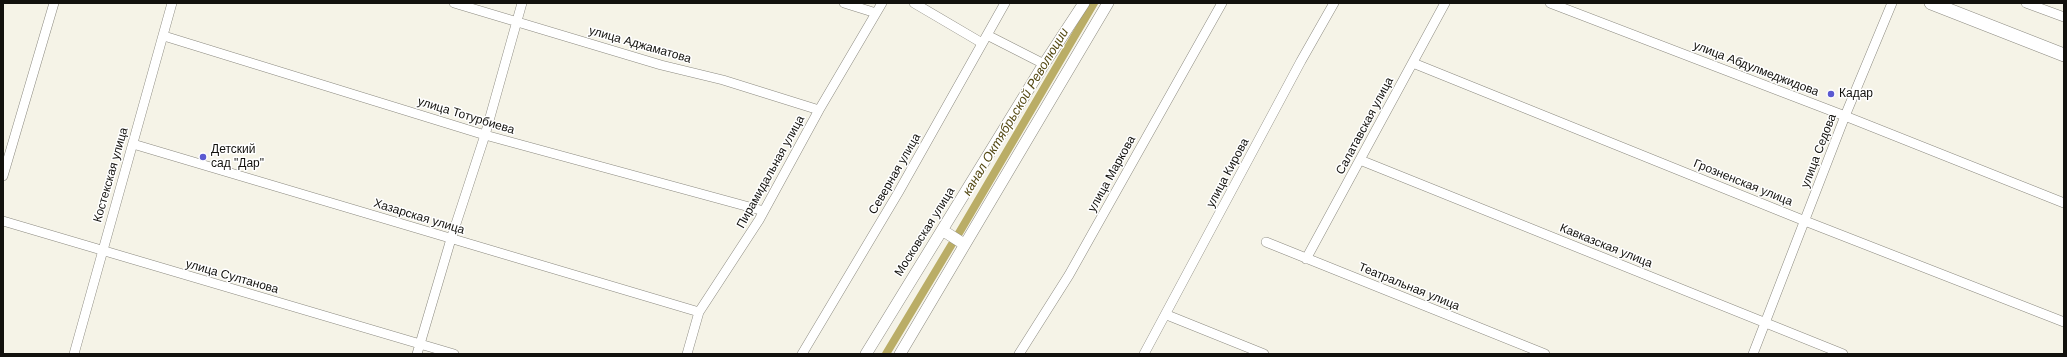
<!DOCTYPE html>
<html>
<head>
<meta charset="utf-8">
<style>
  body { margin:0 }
  #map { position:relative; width:2067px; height:357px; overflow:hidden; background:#f5f3e7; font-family:Arial,sans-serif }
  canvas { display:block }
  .frame { position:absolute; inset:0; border:4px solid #12110d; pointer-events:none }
</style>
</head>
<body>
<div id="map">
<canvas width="2067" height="357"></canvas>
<div class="frame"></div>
</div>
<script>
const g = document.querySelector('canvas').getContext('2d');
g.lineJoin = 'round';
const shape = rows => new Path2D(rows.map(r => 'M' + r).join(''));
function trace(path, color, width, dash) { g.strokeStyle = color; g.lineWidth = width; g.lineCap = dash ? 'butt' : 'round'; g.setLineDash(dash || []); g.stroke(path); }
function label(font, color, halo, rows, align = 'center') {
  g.font = font + ' Arial,sans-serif'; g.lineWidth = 3; g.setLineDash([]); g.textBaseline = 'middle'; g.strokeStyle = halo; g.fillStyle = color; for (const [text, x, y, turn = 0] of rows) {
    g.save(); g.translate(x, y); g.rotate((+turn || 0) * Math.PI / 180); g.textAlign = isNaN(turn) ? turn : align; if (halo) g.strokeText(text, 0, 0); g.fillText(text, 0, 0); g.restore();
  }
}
trace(shape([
  [959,233,1094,3],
  [886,354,952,244]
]), '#baad66', 8);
const minor = shape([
  [454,3,661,65,723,80,819,110],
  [844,3,876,13],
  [914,3,982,43],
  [1550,3,1845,116,2064,203],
  [2026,3,2064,17],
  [987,35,1044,64],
  [164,36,485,135,764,211],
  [1413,63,1805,221,2064,322],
  [133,144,699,312],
  [1360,160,1843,354],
  [3,176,54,3],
  [3,221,454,354],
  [1266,242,1545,354],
  [1306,259,1445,3],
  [1167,315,1264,354],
  [74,354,172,3],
  [417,354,451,239,485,135,522,3],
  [687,354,699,312,759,220,819,110,882,3],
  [802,354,898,193,1005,3],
  [1019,354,1069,275,1222,3],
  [1144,354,1301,61,1334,3],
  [1753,354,1845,116,1892,3]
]);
const major = shape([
  [942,230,964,244],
  [866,354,1044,64,1084,3],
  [900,354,1108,3]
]);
const highway = shape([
  [1931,3,2064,55]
]);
trace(minor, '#8c8a80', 10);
trace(major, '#8c8a80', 12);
trace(highway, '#8c8a80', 14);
trace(minor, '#fff', 9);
trace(major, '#fff', 11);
trace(highway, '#fff', 13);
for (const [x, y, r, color] of [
  [1831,94,4,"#5a59d1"],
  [203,157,4,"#5a59d1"]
]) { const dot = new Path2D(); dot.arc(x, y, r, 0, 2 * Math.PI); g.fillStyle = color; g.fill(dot); trace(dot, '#fff', 1.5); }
label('12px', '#12110d', '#fff', [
  ["улица Аджаматова",640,45,16],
  ["улица Абдулмеджидова",1756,69,21],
  ["улица Тотурбиева",466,116,17],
  ["Салатавская улица",1365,126,-62],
  ["улица Седова",1819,151,-69],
  ["Пирамидальная улица",771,172,-61],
  ["улица Кирова",1228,173,-62],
  ["Северная улица",895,174,-60],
  ["улица Маркова",1112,174,-61],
  ["Костекская улица",111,175,-74],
  ["Грозненская улица",1743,183,22],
  ["Хазарская улица",419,217,17],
  ["Московская улица",925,232,-58],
  ["Кавказская улица",1606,246,22],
  ["улица Султанова",232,277,16],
  ["Театральная улица",1409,287,22]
]);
label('12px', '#12110d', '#fff', [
  ["Кадар",1839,94],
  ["Детский",211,150],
  ["сад \"Дар\"",211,164]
], 'left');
label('italic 13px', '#544913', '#fff', [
  ["канал Октябрьской Революции",1016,112,-59]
]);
</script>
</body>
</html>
